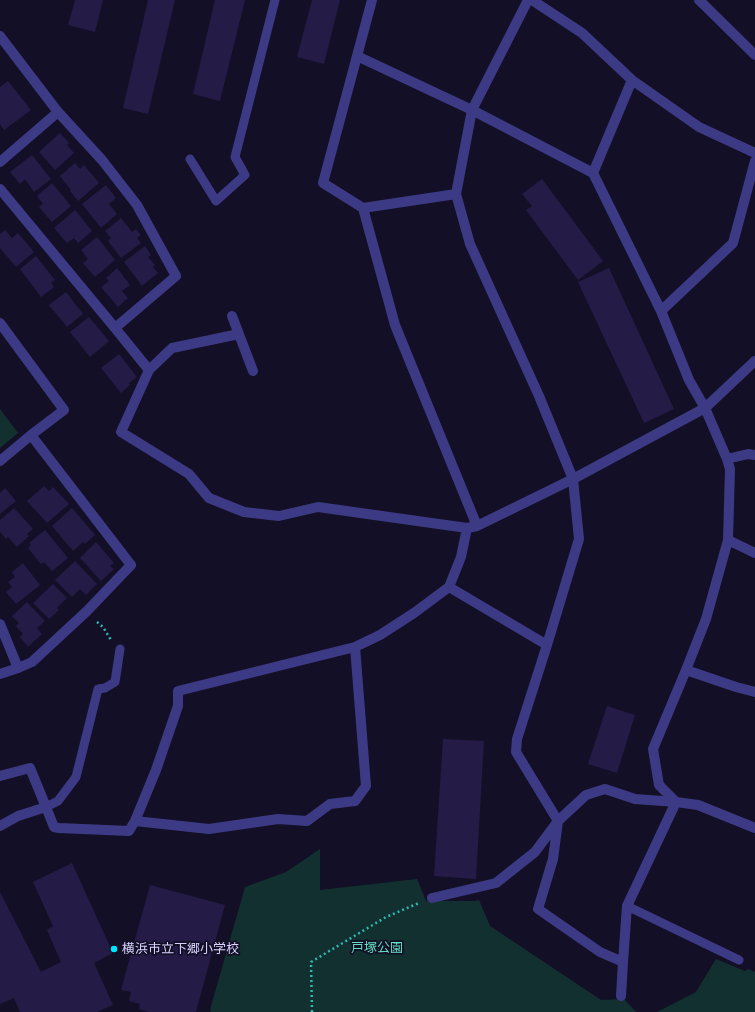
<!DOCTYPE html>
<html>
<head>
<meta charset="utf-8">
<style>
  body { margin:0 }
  canvas { display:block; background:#130f26 }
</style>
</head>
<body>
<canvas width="755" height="1012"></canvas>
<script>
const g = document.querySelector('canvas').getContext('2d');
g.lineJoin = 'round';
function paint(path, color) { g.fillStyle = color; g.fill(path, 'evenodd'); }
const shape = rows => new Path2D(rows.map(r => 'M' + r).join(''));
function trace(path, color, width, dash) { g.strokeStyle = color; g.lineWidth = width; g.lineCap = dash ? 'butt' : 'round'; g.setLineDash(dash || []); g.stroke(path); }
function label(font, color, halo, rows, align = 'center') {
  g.font = font + ' "PT Sans","Noto Sans JP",sans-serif'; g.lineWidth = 3.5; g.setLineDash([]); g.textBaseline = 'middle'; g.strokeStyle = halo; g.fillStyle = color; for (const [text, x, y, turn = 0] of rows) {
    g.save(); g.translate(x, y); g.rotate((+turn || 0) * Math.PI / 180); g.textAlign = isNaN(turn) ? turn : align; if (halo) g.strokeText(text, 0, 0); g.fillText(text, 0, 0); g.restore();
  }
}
paint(shape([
  [0,409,18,433,0,448],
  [320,849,320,890,417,879,426,901,475,901,479,900,490,926,601,1000,624,999,636,1012,211,1012,210,1010,245,887,286,872],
  [716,959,745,971,748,969,755,972,755,1012,657,1012,696,992]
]), '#12302f');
paint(shape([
  [75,0,103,0,95,32,68,25],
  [148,0,175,0,148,114,123,108],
  [215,0,245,0,220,101,193,94],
  [312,0,340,0,324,64,297,57],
  [8,81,31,110,4,130,0,124,0,87],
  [60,133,69,143,67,145,74,153,55,170,39,152],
  [32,155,51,179,34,192,25,179,20,184,10,172],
  [75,163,80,169,84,165,99,183,78,201,70,191,71,190,60,176],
  [542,179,603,261,578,280,526,210,532,206,522,194],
  [52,183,71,206,52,222,39,207,43,204,37,196],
  [106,185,116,198,109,204,117,214,101,228,82,204],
  [75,210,92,231,78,243,74,238,67,243,54,228],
  [121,218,132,232,136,229,141,235,137,238,141,243,121,258,108,241,111,238,105,231],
  [5,230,12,238,18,233,34,252,16,267,0,248,0,234],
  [97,237,115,260,95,277,83,263,88,259,81,250],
  [145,246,151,255,148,257,155,265,153,267,158,273,142,286,124,262],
  [36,256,55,280,51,283,54,287,41,297,20,269],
  [117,268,130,285,122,291,128,298,118,307,101,287,109,281,106,278],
  [609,268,674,409,644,423,578,282],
  [66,292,83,314,67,327,49,305],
  [89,317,109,341,90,357,70,332],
  [119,354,137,377,129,383,130,385,121,393,101,368],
  [44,486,49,491,53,487,69,504,47,523,27,501],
  [5,488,16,501,0,514,0,493],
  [14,508,33,529,27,534,29,536,17,547,8,537,6,539,0,532,0,520],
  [72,508,95,535,85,544,83,542,73,551,52,526],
  [45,530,68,558,52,571,44,562,41,564,28,548,31,545,29,543],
  [96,542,114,563,110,566,114,569,101,581,80,558],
  [75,561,97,584,86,595,80,589,72,597,55,580],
  [23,563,40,585,16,604,6,592,12,587,8,582,15,577,12,572],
  [53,584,67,598,57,608,59,610,49,619,33,603],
  [27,602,45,621,37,628,42,634,28,647,20,637,23,634,16,626,19,623,12,616],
  [607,706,635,715,617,773,588,764],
  [443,739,484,741,476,879,434,876],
  [72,863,113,953,94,963,113,1005,97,1012,20,1012,14,998,0,1004,0,892,41,972,61,962,47,930,53,926,33,882],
  [150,885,225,905,196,1012,149,1012,139,1009,140,1004,129,1001,131,992,121,990]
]), '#241b47');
trace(shape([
  [97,622,103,627,111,640],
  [312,1012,311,962,386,917,419,903]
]), '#2fb8b0', 2.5, [2, 3]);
trace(shape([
  [190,159,216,201,245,175,235,157,275,0],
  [46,807,58,801,76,777,98,689,105,688,115,682,120,649],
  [627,906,739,960]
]), '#3d3a85', 9);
trace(shape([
  [372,0,323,183,363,208,456,194],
  [532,0,582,33,632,80,699,127,755,153],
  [699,0,755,55],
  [357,56,472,110,593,173],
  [632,80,593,173,661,311,689,380,705,408,727,459,730,469,728,540,706,619,686,670,653,749,659,785,676,802,698,805,755,828],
  [58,112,102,160,137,205,176,276,115,328],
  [0,189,115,328,149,370],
  [363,208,395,325,477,526],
  [661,311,733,243,755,161],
  [232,316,253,371],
  [0,323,64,410,31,435,0,461],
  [239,334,172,348,149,370,121,432,189,474,209,498,244,512,279,516,318,507,467,528,477,526,573,479,705,408,755,361],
  [727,459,748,454,755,455],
  [728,540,755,553],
  [449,587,547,645],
  [0,624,18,668,0,674],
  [18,668,32,662,87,611,131,565,31,435],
  [686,670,736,687,755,692],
  [0,776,30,768,46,807,18,816,0,826],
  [46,807,54,827,59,828,129,831,135,821,156,770,178,706,178,691,355,647,380,635,414,613,449,587,461,557,467,528],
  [135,821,209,829,278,819,307,821,330,804,355,801,366,786,355,647],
  [432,898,496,883,535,852,558,821,586,795,605,789,635,799,676,802,627,906,623,962,600,952,538,909,553,859,558,821,516,752,517,739,547,645,579,539,573,479,539,396,470,244,456,194,472,110,528,0],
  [621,996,623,962]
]), '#3d3a85', 10);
trace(shape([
  [0,36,58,112,0,162]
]), '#3d3a85', 10);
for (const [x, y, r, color] of [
  [114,949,4,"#00e5ff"]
]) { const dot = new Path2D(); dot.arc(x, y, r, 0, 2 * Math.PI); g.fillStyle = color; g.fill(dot); trace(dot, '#130f26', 1.5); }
label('13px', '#5fe0c0', '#130f26', [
  ["戸塚公園",377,948]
]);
label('13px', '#d9d4ff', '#130f26', [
  ["横浜市立下郷小学校",122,949]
], 'left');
</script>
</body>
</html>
